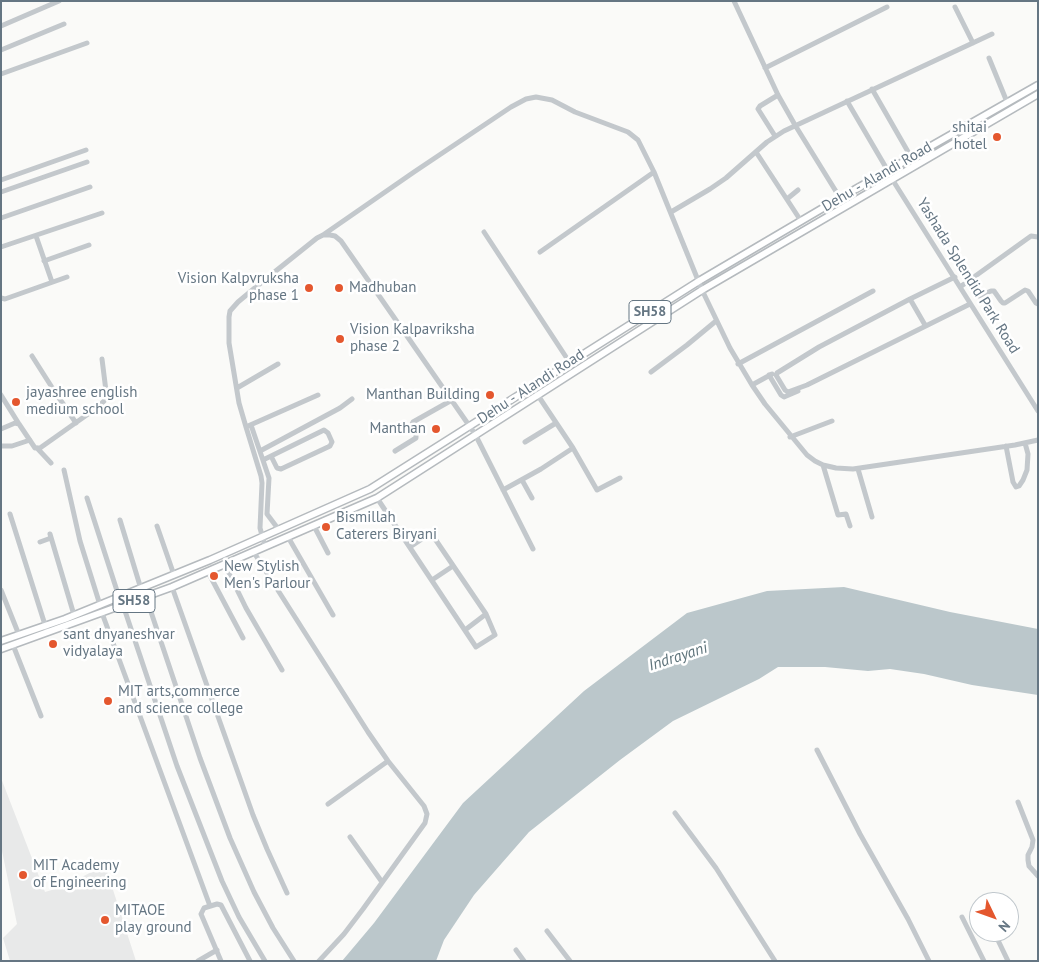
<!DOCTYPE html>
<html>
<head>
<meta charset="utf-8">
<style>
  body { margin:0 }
  #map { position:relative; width:1039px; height:962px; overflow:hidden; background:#fafaf8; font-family:"PT Sans",sans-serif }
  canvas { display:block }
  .frame { position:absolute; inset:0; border:2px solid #657683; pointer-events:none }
  .north { position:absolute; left:969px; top:892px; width:50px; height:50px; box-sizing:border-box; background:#fff; border:1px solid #c1c8cd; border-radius:50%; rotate:132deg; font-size:14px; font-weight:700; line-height:20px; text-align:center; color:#657683 }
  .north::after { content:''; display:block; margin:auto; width:18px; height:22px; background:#e4572e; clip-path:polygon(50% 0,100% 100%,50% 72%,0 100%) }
</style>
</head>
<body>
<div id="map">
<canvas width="1039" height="962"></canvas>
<div class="frame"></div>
<div class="north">N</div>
</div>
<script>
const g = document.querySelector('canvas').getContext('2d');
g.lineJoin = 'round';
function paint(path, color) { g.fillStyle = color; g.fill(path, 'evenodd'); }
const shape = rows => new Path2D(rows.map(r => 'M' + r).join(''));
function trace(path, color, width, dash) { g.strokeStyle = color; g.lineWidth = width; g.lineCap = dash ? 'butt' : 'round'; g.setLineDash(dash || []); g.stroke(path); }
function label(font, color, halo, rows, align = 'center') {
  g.font = font + ' "PT Sans",sans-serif'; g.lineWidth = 5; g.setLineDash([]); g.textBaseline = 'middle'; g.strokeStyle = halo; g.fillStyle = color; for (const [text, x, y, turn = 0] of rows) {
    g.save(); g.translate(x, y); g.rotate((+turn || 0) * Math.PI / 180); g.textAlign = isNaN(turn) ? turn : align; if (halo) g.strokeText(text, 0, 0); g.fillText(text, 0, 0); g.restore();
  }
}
paint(shape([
  [1,778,45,892,72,884,76,882,76,880,105,865,136,961,10,961,3,938,17,924,1,846]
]), '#e8e9e9');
paint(shape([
  [844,587,950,612,1038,629,1038,695,972,685,924,674,890,669,868,671,825,667,778,667,759,679,673,721,620,760,529,832,474,895,444,940,436,961,342,961,374,923,463,803,584,691,687,613,767,591]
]), '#bbc7cb');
const major = shape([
  [1,641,65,619,210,560,370,489,699,281,840,198,1038,85],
  [1,649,172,587,377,498,702,290,1038,94]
]);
trace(major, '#b5babe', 9);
trace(shape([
  [734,1,778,95,795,125,845,206],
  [955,7,973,43],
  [1,26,59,1],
  [1,50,64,24],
  [989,58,1007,102],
  [765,68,887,7],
  [1,74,87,43],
  [872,89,911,157],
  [847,101,888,171],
  [775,136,758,109,760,106,778,95],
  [756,152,801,221],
  [892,179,1038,411],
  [1,180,86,150],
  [1,192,87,162],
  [787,199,798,190],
  [671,212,710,189,726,178,767,142,784,131,992,34],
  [1,218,90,187],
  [484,232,570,363],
  [323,235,414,172,511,107,526,99,536,97,552,100,575,112,628,132,638,140,654,172,702,290,730,348,752,385,765,404,807,455,815,461,823,465,836,468,853,469,1015,445,1038,440],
  [36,236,52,282],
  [1,247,102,213],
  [540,252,654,172],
  [44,261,89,245],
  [955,277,910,299,819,347,777,373,776,375,785,390,788,392,807,385,970,304],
  [968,281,979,296,991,291,994,291,1001,301,1003,303,1005,303,1025,290,1028,291,1036,303,1038,304],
  [960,287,1031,236,1038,237],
  [1,298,5,299,67,277],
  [910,299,925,325],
  [32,356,53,389,76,423],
  [738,364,873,291],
  [651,372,687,345,716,321],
  [769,375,781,395,784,397,798,391],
  [752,385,772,374],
  [237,388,278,364],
  [537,394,573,448,597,490,620,478],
  [1,395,19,424],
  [251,425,269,478,267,514,279,530],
  [248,426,318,395],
  [1,429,15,423,19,424,35,448,40,448,98,407,104,401,106,396,106,391,102,359],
  [790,437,832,421],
  [525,442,556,423],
  [1,446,12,446,30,440],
  [1006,446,1013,482,1016,487,1019,486,1023,480,1027,470,1028,454,1025,443],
  [37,448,51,463],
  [260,451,340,408,352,399],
  [395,451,416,438,416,435,412,427,412,424,413,422,452,400],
  [263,460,322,431,324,430,328,433,332,442,330,446,328,447,281,469,277,468,271,456],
  [823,465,838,515,846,514,850,526],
  [858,469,872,517],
  [64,470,80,541,100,605],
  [522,480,532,498],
  [503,490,541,469,573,448],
  [87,498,119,597],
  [377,498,476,647,495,635,486,614,431,533,410,547],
  [10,514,46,628],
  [120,520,141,589],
  [157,526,174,575],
  [314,526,328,553],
  [50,534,74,615],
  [288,537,333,615],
  [40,542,51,538],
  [265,546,260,528,262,483,261,476,246,427,239,403,229,343,229,317,230,311,238,302,262,282,317,238,323,235,330,235,335,236,341,241,475,434,533,549],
  [253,551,368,732,388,761,424,806,427,814,425,823,363,909,344,934,319,961],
  [225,565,246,608,282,670],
  [208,572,243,638],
  [432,580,453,566],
  [172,587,253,815,267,849,287,893],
  [1,590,19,635],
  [146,597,200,758,230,838,254,892,273,928,294,961],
  [123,605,177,766,222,881,239,917,265,961],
  [102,613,210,906],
  [465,630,486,614],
  [13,645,41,716],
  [817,750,860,834,908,919,929,961],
  [1018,802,1033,840,1032,847,1028,855,1028,860,1029,866,1038,876],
  [328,804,388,761],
  [675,813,716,868,775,961],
  [350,837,382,882],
  [962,917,984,961],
  [547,931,570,961],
  [994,932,1008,961],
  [516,950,524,961],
  [198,961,217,950],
  [221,961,201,914,204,908,217,904,221,905,250,961]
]), '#c3c8cc', 5);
trace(major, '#fff', 6);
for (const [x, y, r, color] of [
  [997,137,5,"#e4572e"],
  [309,288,5,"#e4572e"],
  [339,288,5,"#e4572e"],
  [340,339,5,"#e4572e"],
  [490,395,5,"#e4572e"],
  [16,402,5,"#e4572e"],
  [436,429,5,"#e4572e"],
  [326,527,5,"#e4572e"],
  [214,576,5,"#e4572e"],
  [53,644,5,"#e4572e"],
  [108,701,5,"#e4572e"],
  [23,875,5,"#e4572e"],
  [105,920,5,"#e4572e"]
]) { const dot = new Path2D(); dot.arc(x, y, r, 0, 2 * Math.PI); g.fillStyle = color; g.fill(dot); trace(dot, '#fff', 2); }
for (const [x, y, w] of [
  [650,312,42],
  [134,601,42]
]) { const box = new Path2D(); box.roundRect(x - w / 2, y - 11.5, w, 23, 4); g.fillStyle = '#fff'; g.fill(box); trace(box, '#657683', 1); }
label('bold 14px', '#657683', null, [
  ["SH58",650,312],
  ["SH58",134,601]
]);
label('15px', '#657683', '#fff', [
  ["shitai",987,128,"right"],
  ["hotel",987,145,"right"],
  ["Vision Kalpvruksha",299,279,"right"],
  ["phase 1",299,296,"right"],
  ["Madhuban",349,288],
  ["Vision Kalpavriksha",350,330],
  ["phase 2",350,347],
  ["jayashree english",26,393],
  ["medium school",26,410],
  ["Manthan Building",480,395,"right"],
  ["Manthan",426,429,"right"],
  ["Bismillah",336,518],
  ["Caterers Biryani",336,535],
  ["New Stylish",224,567],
  ["Men's Parlour",224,584],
  ["sant dnyaneshvar",63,635],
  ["vidyalaya",63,652],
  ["MIT arts,commerce",118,692],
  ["and science college",118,709],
  ["MIT Academy",33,866],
  ["of Engineering",33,883],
  ["MITAOE",115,911],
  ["play ground",115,928]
], 'left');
label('15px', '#657683', '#fff', [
  ["Dehu - Alandi Road",877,177,-30],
  ["Yashada Splendid Park Road",968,276,58],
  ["Dehu - Alandi Road",531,387,-33]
]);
label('italic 16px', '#60757c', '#fff', [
  ["Indrayani",678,657,-18]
]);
</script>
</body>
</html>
